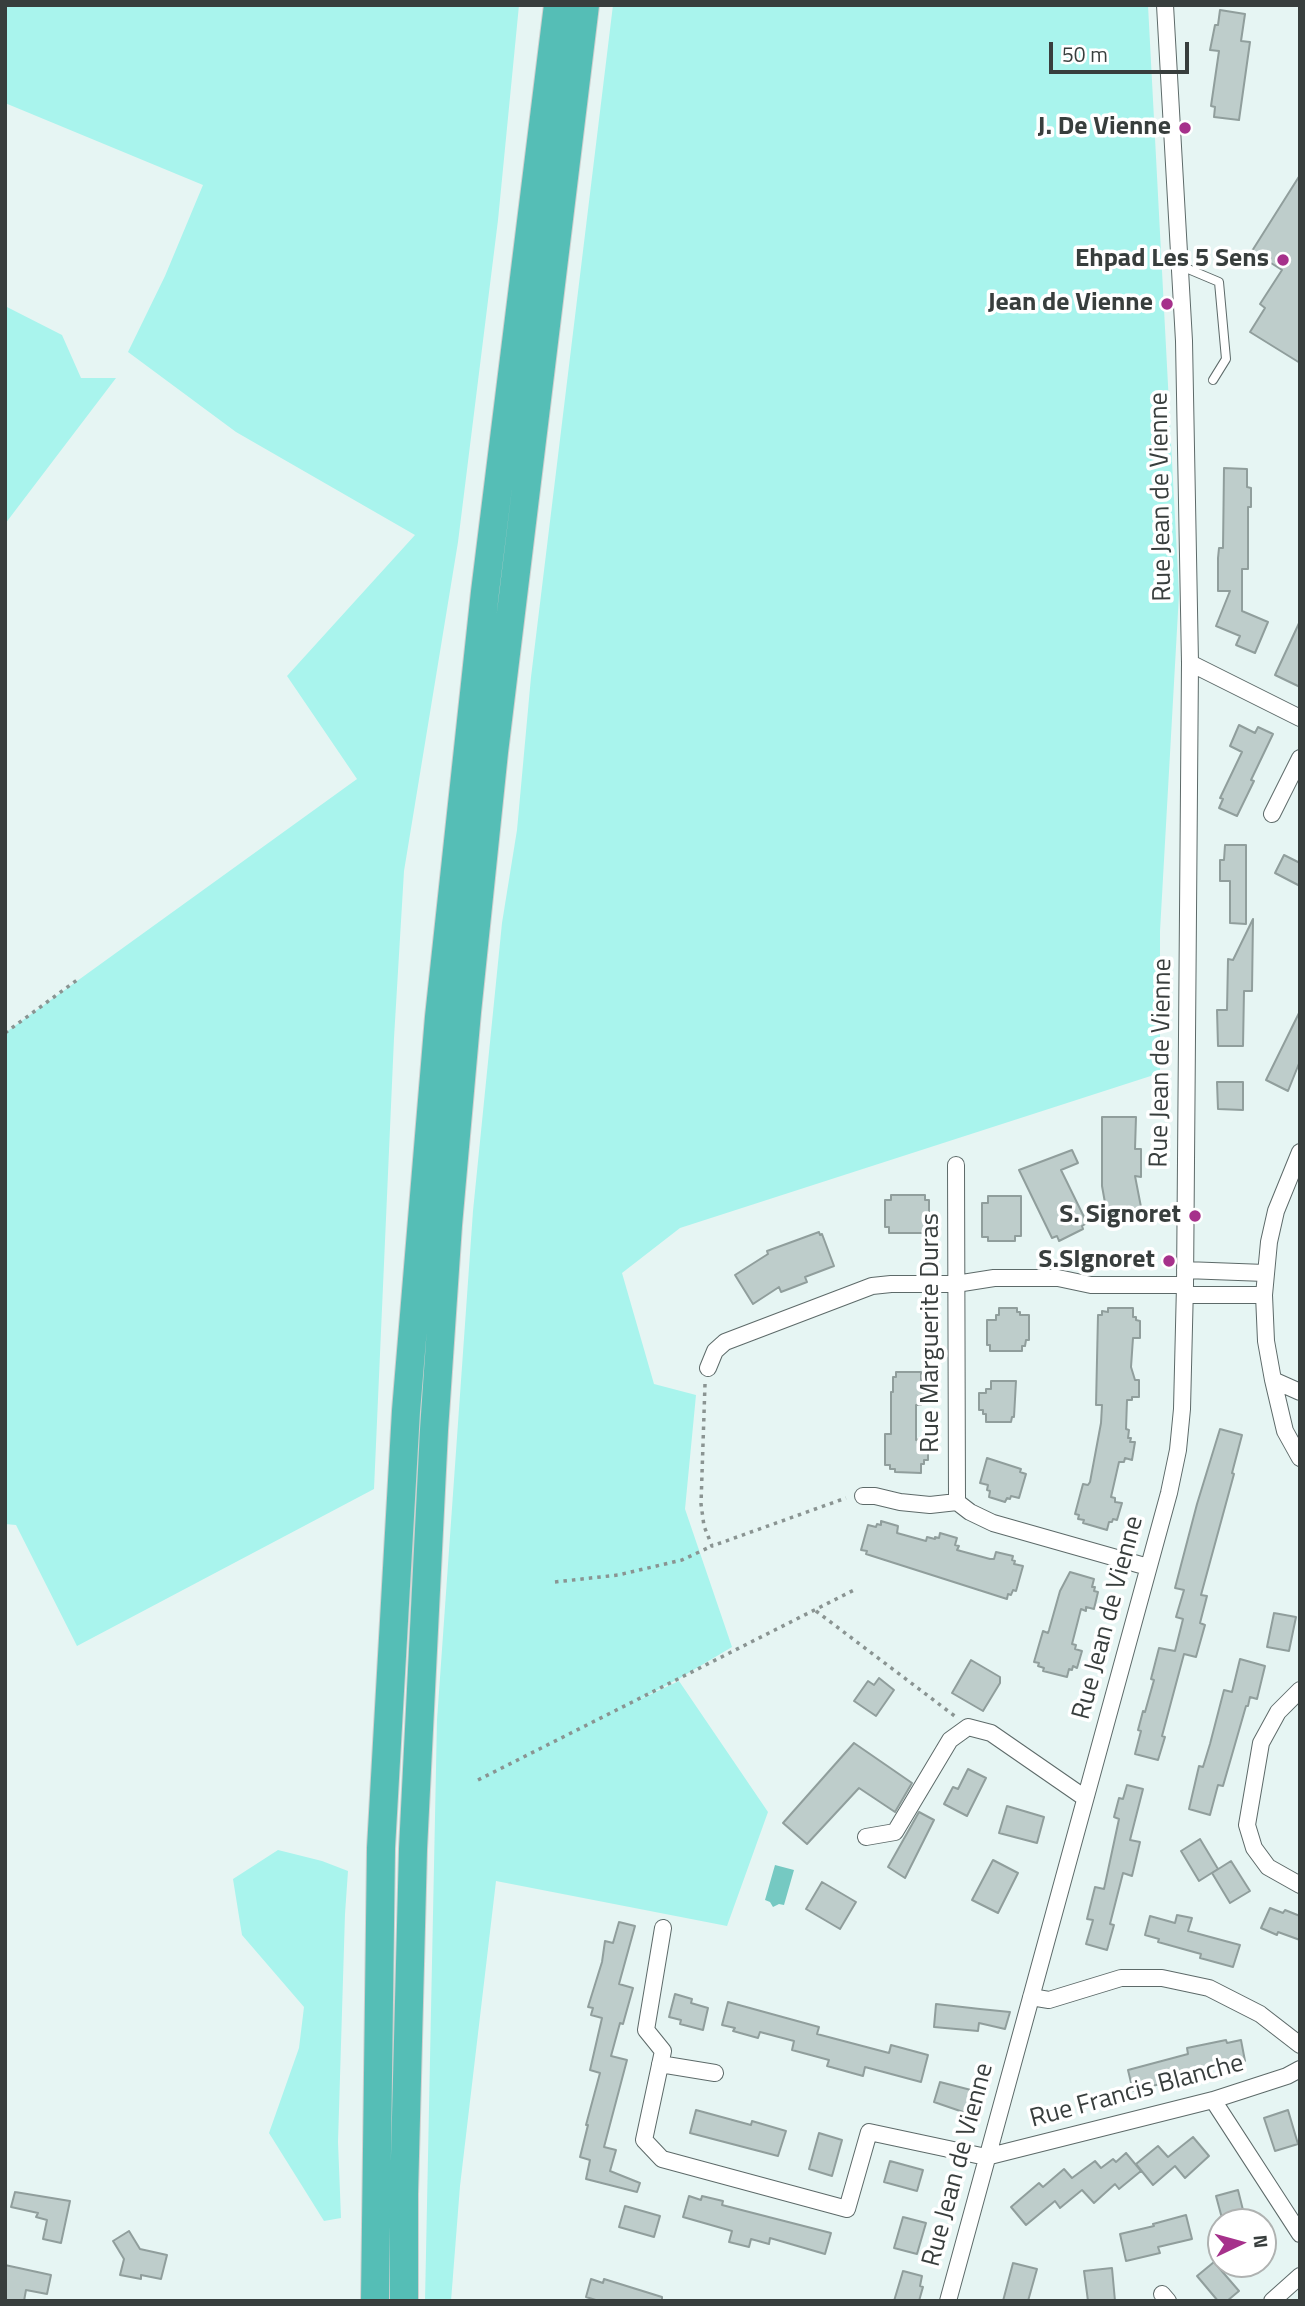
<!DOCTYPE html>
<html>
<head>
<meta charset="utf-8">
<style>
  body { margin:0 }
  #map { position:relative; width:1305px; height:2306px; overflow:hidden; background:#e6f5f3; font-family:"Titillium Web",sans-serif }
  canvas { display:block }
  .frame { position:absolute; inset:0; border:7px solid #383e3d; pointer-events:none }
  .north { position:absolute; left:1207px; top:2208px; width:70px; height:70px; box-sizing:border-box; background:#fff; border:2px solid #afb2b1; border-radius:50%; rotate:85deg; font-size:19px; font-weight:700; line-height:28px; text-align:center; color:#383e3d }
  .north::after { content:''; display:block; margin:auto; width:24px; height:32px; background:#a6318b; clip-path:polygon(50% 0,100% 100%,50% 72%,0 100%) }
  .scale { position:absolute; left:1049px; top:42px; width:140px; height:32px; box-sizing:border-box; border:4px solid #383e3d; border-top:0; padding-left:9px; font-size:21px; line-height:24px; white-space:nowrap; color:#383e3d; -webkit-text-stroke:5px #fff; paint-order:stroke }
</style>
</head>
<body>
<div id="map">
<canvas width="1305" height="2306"></canvas>
<div class="frame"></div>
<div class="north">N</div>
<div class="scale">50 m</div>
</div>
<script>
const g = document.querySelector('canvas').getContext('2d');
g.lineJoin = 'round';
function paint(path, color) { g.fillStyle = color; g.fill(path, 'evenodd'); }
const shape = rows => new Path2D(rows.map(r => 'M' + r).join(''));
function trace(path, color, width, dash) { g.strokeStyle = color; g.lineWidth = width; g.lineCap = dash ? 'butt' : 'round'; g.setLineDash(dash || []); g.stroke(path); }
function label(font, color, halo, rows, align = 'center') {
  g.font = font + ' "Titillium Web",sans-serif'; g.lineWidth = 7; g.setLineDash([]); g.textBaseline = 'middle'; g.strokeStyle = halo; g.fillStyle = color; for (const [text, x, y, turn = 0] of rows) {
    g.save(); g.translate(x, y); g.rotate((+turn || 0) * Math.PI / 180); g.textAlign = isNaN(turn) ? turn : align; if (halo) g.strokeText(text, 0, 0); g.fillText(text, 0, 0); g.restore();
  }
}
paint(shape([
  [5,5,519,5,498,220,458,542,404,871,394,1038,374,1489,77,1646,16,1525,5,1524,5,1033,357,779,287,676,415,535,236,432,128,352,165,276,203,185,5,103],
  [613,5,1148,5,1179,594,1160,931,1160,1073,680,1228,622,1273,654,1384,696,1395,685,1509,732,1647,680,1678,632,1703,679,1681,768,1812,727,1926,496,1881,460,2186,451,2301,425,2301,437,1720,473,1211,502,923,517,830,531,677],
  [5,306,62,335,81,378,116,378,5,524],
  [278,1850,322,1861,348,1871,345,1914,338,2142,341,2218,324,2221,269,2133,299,2048,304,2007,242,1935,233,1879]
]), '#a9f4ed');
paint(shape([
  [775,1865,794,1870,784,1905,779,1904,773,1907,770,1902,765,1900]
]), '#75c9c2');
const building = shape([
  [1220,10,1245,14,1241,41,1250,42,1239,120,1214,117,1215,107,1211,106,1219,51,1210,50,1215,25,1218,25,1220,10],
  [1300,175,1300,363,1250,332,1265,308,1260,304,1282,270,1252,251,1300,175],
  [1224,468,1247,469,1247,487,1251,488,1251,507,1248,507,1248,569,1242,569,1242,611,1268,622,1255,653,1236,645,1240,636,1216,626,1230,591,1218,591,1218,558,1219,548,1223,548,1224,468],
  [1300,621,1300,687,1275,675,1300,621],
  [1239,725,1255,733,1258,727,1273,734,1251,780,1254,781,1237,816,1219,808,1223,799,1220,798,1242,752,1230,746,1239,725],
  [1225,845,1246,845,1246,924,1230,923,1230,881,1220,881,1220,860,1224,860,1225,845],
  [1284,855,1300,863,1300,886,1275,873,1284,855],
  [1253,919,1252,991,1244,991,1243,1046,1218,1046,1217,1010,1227,1010,1228,959,1233,960,1253,919],
  [1300,1011,1300,1061,1288,1091,1266,1080,1300,1011],
  [1217,1082,1243,1082,1243,1110,1218,1109,1217,1082],
  [1102,1117,1136,1117,1135,1149,1141,1149,1141,1177,1135,1176,1141,1207,1107,1214,1102,1186,1102,1117],
  [1072,1150,1078,1163,1061,1170,1087,1223,1082,1226,1083,1229,1059,1241,1057,1236,1052,1238,1019,1170,1072,1150],
  [891,1195,925,1195,925,1200,929,1200,929,1233,889,1233,889,1227,885,1227,885,1200,891,1200,891,1195],
  [988,1196,1021,1196,1021,1236,1015,1236,1015,1241,988,1241,988,1237,982,1237,982,1203,988,1203,988,1196],
  [819,1232,820,1235,822,1234,834,1266,805,1277,807,1282,781,1292,779,1287,753,1304,735,1275,768,1254,767,1251,819,1232],
  [999,1308,1017,1308,1017,1312,1020,1312,1020,1315,1029,1315,1029,1340,1026,1340,1025,1346,1022,1346,1022,1351,990,1351,990,1345,987,1345,987,1320,996,1320,996,1315,999,1315,999,1308],
  [1108,1308,1133,1308,1133,1317,1136,1317,1136,1320,1140,1321,1140,1338,1133,1338,1131,1367,1135,1380,1139,1380,1139,1397,1132,1397,1132,1400,1127,1400,1126,1429,1129,1430,1128,1438,1131,1438,1130,1442,1135,1442,1132,1460,1125,1458,1124,1462,1119,1462,1111,1497,1115,1498,1115,1502,1122,1503,1117,1520,1113,1519,1112,1522,1109,1522,1107,1530,1083,1523,1084,1520,1078,1519,1079,1515,1075,1514,1083,1484,1088,1485,1090,1482,1101,1423,1102,1405,1096,1405,1098,1315,1102,1315,1102,1311,1108,1312,1108,1308],
  [896,1372,921,1372,921,1380,924,1380,924,1384,928,1384,928,1401,921,1401,921,1405,916,1405,916,1440,921,1439,921,1443,928,1443,928,1460,924,1460,924,1464,921,1464,921,1473,895,1472,895,1469,890,1469,890,1465,885,1465,885,1434,891,1434,891,1392,893,1392,893,1377,896,1377,896,1372],
  [991,1381,1016,1381,1014,1417,1012,1417,1011,1422,986,1422,986,1414,983,1414,983,1410,979,1410,979,1393,986,1393,986,1389,991,1389,991,1381],
  [1220,1429,1242,1435,1232,1473,1234,1474,1201,1595,1207,1596,1200,1623,1205,1625,1196,1657,1184,1654,1162,1736,1165,1737,1158,1760,1135,1754,1141,1731,1138,1730,1143,1711,1145,1712,1154,1680,1151,1679,1159,1648,1175,1651,1183,1619,1176,1617,1184,1590,1175,1588,1197,1504,1220,1429],
  [987,1458,1021,1469,1020,1472,1026,1474,1019,1498,1011,1496,1010,1499,1007,1498,1005,1502,989,1497,990,1491,987,1490,988,1485,980,1483,987,1458],
  [881,1521,898,1526,897,1533,926,1541,927,1537,935,1539,935,1537,939,1538,940,1533,957,1538,955,1545,959,1546,957,1550,990,1559,994,1559,996,1552,1013,1556,1012,1560,1015,1561,1014,1564,1023,1566,1016,1591,1013,1590,1011,1595,1008,1594,1007,1599,866,1554,867,1551,861,1550,868,1525,876,1527,877,1524,881,1525,881,1521],
  [1070,1572,1094,1579,1092,1587,1095,1587,1094,1591,1098,1592,1094,1609,1086,1607,1086,1611,1081,1609,1072,1644,1076,1645,1075,1649,1082,1651,1077,1668,1073,1666,1072,1670,1069,1669,1067,1677,1043,1671,1044,1668,1038,1666,1039,1663,1034,1662,1043,1631,1048,1633,1049,1630,1060,1591,1070,1572],
  [1274,1613,1296,1617,1289,1651,1267,1647,1274,1613],
  [1240,1659,1265,1666,1257,1699,1250,1697,1248,1706,1246,1706,1223,1786,1218,1785,1210,1815,1189,1809,1199,1766,1203,1767,1210,1744,1224,1690,1232,1692,1240,1659],
  [971,1660,1000,1677,1000,1683,983,1711,952,1693,971,1660],
  [879,1678,894,1690,876,1716,854,1701,868,1681,874,1685,879,1678],
  [854,1743,912,1783,895,1812,859,1788,807,1844,783,1823,854,1743],
  [968,1769,986,1778,967,1816,944,1804,953,1787,958,1789,968,1769],
  [1127,1785,1143,1789,1130,1840,1140,1842,1132,1876,1123,1873,1110,1924,1114,1925,1107,1950,1086,1944,1093,1920,1087,1919,1095,1887,1104,1889,1119,1819,1114,1817,1119,1798,1123,1799,1127,1785],
  [1007,1806,1044,1817,1037,1843,999,1833,1007,1806],
  [919,1812,934,1820,905,1878,888,1867,919,1812],
  [1200,1839,1218,1869,1199,1881,1181,1851,1200,1839],
  [993,1860,1018,1873,998,1913,972,1900,993,1860],
  [1231,1861,1250,1891,1230,1903,1212,1873,1231,1861],
  [822,1882,856,1902,840,1929,806,1909,822,1882],
  [1270,1908,1283,1913,1285,1910,1300,1916,1300,1940,1278,1932,1277,1935,1261,1928,1270,1908],
  [1177,1915,1192,1918,1188,1931,1240,1945,1233,1967,1200,1958,1201,1954,1158,1942,1159,1939,1145,1935,1150,1916,1175,1923,1177,1915],
  [619,1922,635,1926,619,1984,633,1988,623,2024,620,2023,611,2056,627,2060,604,2147,616,2150,610,2171,640,2183,637,2192,586,2179,590,2160,580,2157,588,2125,586,2125,600,2073,590,2070,602,2018,591,2015,593,2008,588,2007,602,1962,605,1941,613,1943,619,1922],
  [675,1994,692,1999,691,2003,708,2008,703,2030,680,2024,681,2020,669,2017,675,1994],
  [728,2002,819,2027,817,2034,889,2053,891,2045,928,2055,921,2082,865,2067,863,2076,827,2066,829,2060,792,2050,794,2041,760,2032,758,2038,733,2031,735,2028,722,2025,728,2002],
  [936,2004,980,2009,1010,2012,1005,2029,979,2023,978,2031,934,2027,936,2004],
  [1226,2040,1227,2043,1241,2040,1245,2061,1190,2073,1191,2076,1133,2091,1128,2070,1188,2054,1187,2048,1226,2040],
  [940,2082,971,2090,966,2113,934,2102,940,2082],
  [696,2110,751,2125,752,2121,786,2131,778,2156,690,2133,696,2110],
  [1288,2110,1298,2144,1275,2151,1264,2118,1288,2110],
  [819,2133,842,2140,832,2176,809,2169,819,2133],
  [1193,2137,1209,2156,1185,2178,1175,2166,1153,2185,1136,2164,1158,2146,1168,2157,1193,2137],
  [1126,2153,1141,2171,1119,2189,1115,2184,1094,2203,1082,2190,1060,2208,1055,2201,1026,2225,1011,2207,1039,2183,1043,2187,1064,2169,1072,2178,1095,2161,1101,2168,1113,2159,1116,2162,1126,2153],
  [890,2161,923,2170,917,2191,884,2182,890,2161],
  [1238,2190,1246,2222,1223,2222,1216,2196,1238,2190],
  [15,2192,70,2201,61,2243,43,2239,47,2220,36,2217,38,2213,11,2207,15,2192],
  [689,2196,701,2200,702,2196,723,2201,722,2205,831,2233,825,2254,770,2238,769,2244,751,2239,749,2247,729,2242,732,2231,683,2217,689,2196],
  [625,2206,660,2216,654,2237,619,2227,625,2206],
  [1186,2215,1192,2239,1158,2247,1160,2253,1126,2261,1120,2234,1154,2226,1153,2224,1186,2215],
  [903,2217,926,2223,917,2254,894,2248,903,2217],
  [129,2231,140,2249,167,2255,161,2279,141,2275,141,2279,120,2275,124,2259,113,2241,129,2231],
  [1214,2262,1239,2291,1227,2301,1218,2301,1197,2276,1214,2262],
  [1013,2263,1037,2269,1028,2301,1003,2301,1013,2263],
  [5,2265,51,2275,47,2294,26,2290,24,2301,5,2301,5,2265],
  [1112,2268,1115,2301,1088,2301,1084,2271,1112,2268],
  [903,2271,922,2276,920,2286,923,2287,919,2301,894,2301,903,2271],
  [591,2279,603,2283,604,2279,662,2297,662,2301,599,2301,586,2297,591,2279]
]);
paint(building, '#becdcb');
trace(building, '#909e9c', 2);
const lane = shape([
  [1181,266,1219,282,1226,359,1213,380]
]);
const street = shape([
  [1190,663,1300,718],
  [1272,814,1300,758],
  [1300,1152,1276,1211,1269,1242,1264,1295,1266,1341,1273,1380,1285,1431,1300,1458],
  [956,1165,957,1502],
  [1185,1270,1265,1273],
  [1185,1295,1264,1295],
  [708,1368,715,1351,725,1342,872,1286,891,1284,956,1284,994,1278,1058,1278,1091,1285,1185,1285],
  [1273,1380,1300,1392],
  [863,1496,875,1496,900,1502,930,1505,957,1502,970,1512,993,1523,1148,1567],
  [1300,1690,1278,1712,1261,1743,1247,1825,1254,1848,1268,1867,1300,1885],
  [866,1837,895,1832,950,1740,968,1727,991,1733,1085,1798],
  [663,1928,646,2030,663,2051,644,2140,662,2159,847,2209,869,2132,986,2157,1213,2100,1287,2076,1300,2069],
  [1031,1997,1049,2000,1121,1978,1162,1978,1209,1988,1260,2014,1300,2045],
  [660,2064,715,2073],
  [1213,2100,1300,2234],
  [1162,2294,1168,2301],
  [948,2301,1169,1493,1178,1450,1182,1409,1185,1285,1190,663,1184,341,1165,5],
  [1272,2301,1300,2276]
]);
const highway = shape([
  [375,2301,381,1848,406,1411,439,1017,485,592,558,5],
  [404,2301,404,2194,413,1849,434,1430,448,1225,467,1012,494,752,585,5]
]);
trace(lane, '#5d6a69', 10);
trace(street, '#5d6a69', 18);
trace(highway, '#cfd1d0', 30);
trace(shape([
  [5,1033,77,980],
  [705,1384,701,1504,704,1526,712,1546,846,1498],
  [555,1582,618,1575,682,1560,712,1546],
  [816,1611,956,1717],
  [478,1780,856,1589]
]), '#8a9492', 3.5, [3.5, 5]);
trace(lane, '#fff', 8);
trace(street, '#fff', 16);
trace(highway, '#55beb6', 28);
for (const [x, y, r, color] of [
  [1185,128,7,"#a6318b"],
  [1283,260,7,"#a6318b"],
  [1167,304,7,"#a6318b"],
  [1195,1216,7,"#a6318b"],
  [1169,1261,7,"#a6318b"]
]) { const dot = new Path2D(); dot.arc(x, y, r, 0, 2 * Math.PI); g.fillStyle = color; g.fill(dot); trace(dot, '#fff', 2.5); }
label('bold 26px', '#383e3d', '#fff', [
  ["J. De Vienne",1171,128],
  ["Ehpad Les 5 Sens",1269,260],
  ["Jean de Vienne",1153,304],
  ["S. Signoret",1181,1216],
  ["S.SIgnoret",1155,1261]
], 'right');
label('26px', '#383e3d', '#fff', [
  ["Rue Jean de Vienne",1162,497,-91],
  ["Rue Jean de Vienne",1162,1063,-89],
  ["Rue Marguerite Duras",932,1333,-90],
  ["Rue Jean de Vienne",1109,1618,-75],
  ["Rue Francis Blanche",1137,2092,-15],
  ["Rue Jean de Vienne",959,2165,-75]
]);
</script>
</body>
</html>
